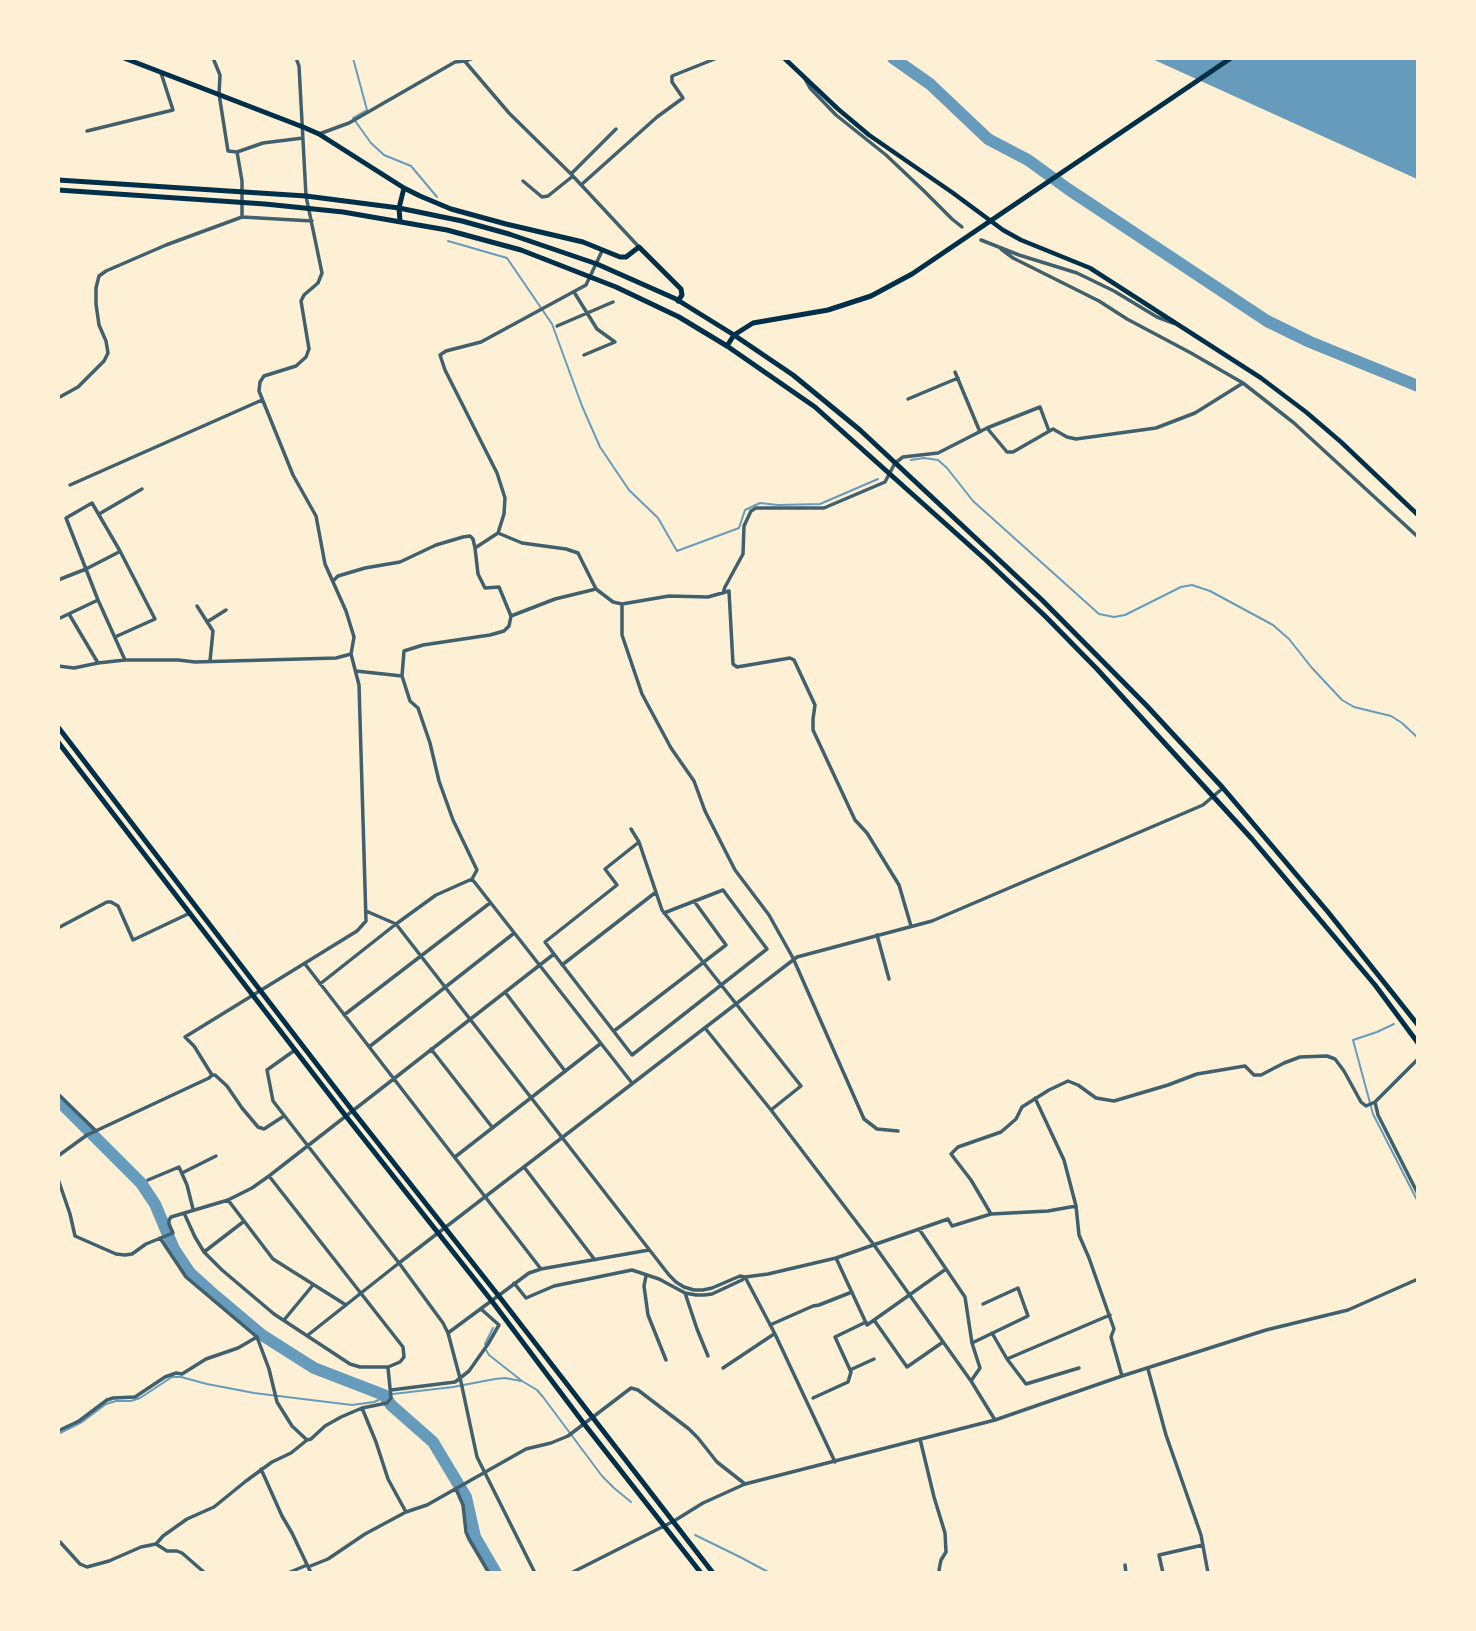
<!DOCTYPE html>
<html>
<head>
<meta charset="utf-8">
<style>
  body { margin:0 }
  #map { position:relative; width:1476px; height:1631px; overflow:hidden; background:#fdf0d5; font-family:Bitter,serif }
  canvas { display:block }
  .frame { position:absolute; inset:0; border:60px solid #fdf0d5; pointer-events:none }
</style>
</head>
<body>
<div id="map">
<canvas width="1476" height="1631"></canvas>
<div class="frame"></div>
</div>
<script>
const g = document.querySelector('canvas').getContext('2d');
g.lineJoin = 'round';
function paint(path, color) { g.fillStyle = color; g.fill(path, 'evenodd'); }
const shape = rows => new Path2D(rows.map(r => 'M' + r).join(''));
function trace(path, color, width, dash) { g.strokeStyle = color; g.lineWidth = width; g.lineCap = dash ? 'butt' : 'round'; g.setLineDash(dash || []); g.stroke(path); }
paint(shape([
  [1150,58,1418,58,1418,180,1417,179]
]), '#669bbc');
trace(shape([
  [353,58,367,110,353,118,371,143,384,155,411,166,437,197],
  [448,241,507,258,552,324,582,406,600,447,629,490,658,518,677,551,739,528,745,510,760,503,778,505,820,504,878,479],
  [911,460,924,458,938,460,947,468,973,501,1099,614,1114,617,1125,615,1181,587,1192,585,1210,591,1273,625,1289,639,1312,668,1342,700,1354,707,1391,716,1402,723,1418,738],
  [1394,1024,1377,1032,1353,1040,1373,1114,1418,1202],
  [485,1344,493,1328],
  [486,1350,489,1355,522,1381,537,1390,543,1397,602,1476,614,1488,631,1502],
  [384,1395,453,1387,495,1379,505,1378,521,1381],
  [58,1434,82,1422,106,1404,116,1401,131,1401,140,1398,172,1377,181,1377,207,1384,254,1393,352,1405,374,1402,385,1397],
  [695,1535,740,1557,770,1573]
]), '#669bbc', 2);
trace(shape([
  [893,58,930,84,988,139,1028,160,1068,189,1267,321,1310,342,1418,386],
  [58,1100,141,1183,155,1204,174,1249,190,1273,211,1292,262,1335,314,1368,384,1395,391,1405,433,1442,466,1497,475,1537,496,1573]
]), '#669bbc', 12);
trace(shape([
  [462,58,509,113,571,174,639,247],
  [805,79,810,88,836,115,886,155,923,190,952,219,962,227],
  [87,131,173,110,161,73],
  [319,134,349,123,455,62,465,61,473,58],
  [237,152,263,143,303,138],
  [571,174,616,129],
  [523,181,542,197,548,196,573,176],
  [581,185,657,117,683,98,672,82,672,76,717,58],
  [242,217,312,221],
  [981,240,1019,255,1077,273,1114,291,1157,317,1173,323],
  [1001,249,1013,258,1099,301,1127,319,1191,353,1243,383,1294,423,1418,537],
  [574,292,597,329,615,342,584,355],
  [557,326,613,302],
  [955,372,980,432],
  [58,398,78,387,104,361,108,353,106,341,99,325,96,304,96,288,99,276,106,271,166,245,242,217,242,181,237,152,228,151,219,94,220,75,213,58],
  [908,399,958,378],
  [987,428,1040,407,1049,431],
  [70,485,262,400],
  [99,514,142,489],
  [498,533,522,543,566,549,578,553,596,589,613,602,622,604,669,596,708,597,729,591,733,664,737,667,790,658,794,660,815,705,813,719,813,730,855,820,867,833,899,885,911,926],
  [58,580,86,569,119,552],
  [333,581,338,576,365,568,400,562,436,545,463,537,470,536,473,539,475,548],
  [723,593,725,587,743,554,744,526,751,511,756,508,824,508,885,482,895,463,903,457,938,453,987,428,1007,452,1013,452,1053,429,1067,437,1076,439,1156,428,1195,413,1243,383],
  [622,604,622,635,642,694,671,748,694,781,705,811,735,870,769,915,793,958,864,1119,877,1129,898,1131],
  [197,606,213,631,210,661],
  [69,614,98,663],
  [511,616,555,599,596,589],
  [58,619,98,600],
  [207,622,226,610],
  [115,637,155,619,120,551,92,503,66,518,98,600,125,660],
  [58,666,74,668,98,663,125,660,178,660,195,662,336,658,351,654],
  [356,671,402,676],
  [631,829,639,842,662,910,801,1086,771,1110],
  [472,879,632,1083],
  [366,911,396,924,669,1275,676,1282,684,1287,694,1290,703,1290,712,1288,740,1276,745,1277,768,1274,836,1258,948,1219,952,1226,991,1214,1048,1211,1076,1206],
  [58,928,107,902,111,902,118,906,133,940,190,913],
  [877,935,889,979],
  [554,954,632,1055,767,949,723,890,664,913],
  [305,964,541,1269],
  [562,965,656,892],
  [320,984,396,924,436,895,472,879,477,870,453,820,439,781,430,743,418,708,410,701,402,676,404,651,423,645,490,635,504,631,509,626,511,616,499,587,485,588,478,574,475,548,498,533,504,514,505,498,497,473,445,370,440,355,446,351,481,342,586,285,602,251],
  [505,992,565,1071],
  [344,1015,490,903],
  [705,1028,771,1110,874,1245,971,1381,995,1420],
  [614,1031,726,945,694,901],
  [369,1047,513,934],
  [431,1049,492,1127],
  [295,1050,267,1070,273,1101,399,1263,308,1335],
  [212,1075,215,1075,227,1086,242,1108,258,1127,264,1129,284,1116],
  [58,1094,96,1131],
  [1035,1098,1064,1160,1076,1206,1079,1235,1089,1258,1114,1329,1111,1337,1122,1376],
  [1375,1102,1378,1115,1418,1194],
  [58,1156,87,1135,209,1078,212,1075,194,1046,185,1037,357,931,366,921,359,685,351,654,354,637,346,611,325,564,316,516,293,475,259,391,260,382,264,376,296,366,306,357,309,349,301,301,304,295,318,283,322,273,306,196,299,66,296,58],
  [455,1157,600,1044],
  [524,1167,595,1260],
  [182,1173,216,1156],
  [58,1179,70,1214,75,1236,116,1254,125,1255,132,1254,146,1244,173,1233,169,1224,169,1220,171,1217,228,1200,252,1188,269,1176,554,954,545,942,617,885,605,869,639,842],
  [148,1180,179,1167,187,1185,193,1209],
  [228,1200,273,1259,346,1305],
  [184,1213,195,1237,204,1252,222,1270,274,1314,350,1364,360,1367,388,1367,400,1362,404,1357,403,1347,269,1176],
  [991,1214,971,1180,951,1154,958,1147,1001,1132,1016,1119,1022,1107,1049,1090,1068,1081,1078,1085,1096,1098,1114,1101,1168,1085,1197,1074,1245,1066,1254,1075,1261,1075,1284,1063,1300,1057,1327,1056,1335,1059,1344,1071,1361,1102,1366,1106,1375,1102,1418,1059],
  [919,1229,965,1297,972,1343,980,1368,971,1381],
  [160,1238,186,1277,257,1337,269,1369,277,1402,292,1426,307,1440],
  [204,1252,243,1222],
  [836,1258,867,1325,946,1269],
  [646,1276,644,1286,648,1315,666,1360],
  [514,1283,526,1298,554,1286,632,1270,659,1279,685,1293,696,1295,704,1295,712,1294,742,1280,745,1277,775,1334,835,1462],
  [685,1293,697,1329,708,1356],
  [284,1320,313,1285],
  [874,1320,907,1367,943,1342],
  [770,1325,813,1306,819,1305,852,1292],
  [448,1333,529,1273,541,1269,649,1250],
  [992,1333,1007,1359,1026,1384,1079,1368],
  [972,1343,1028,1316,1018,1288,983,1304],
  [1007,1359,1110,1315],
  [723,1368,774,1334],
  [1148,1369,1166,1435,1201,1535,1208,1573],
  [850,1370,874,1359],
  [391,1390,455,1382,469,1371,488,1344,499,1325,481,1309],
  [813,1398,848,1382,851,1372,835,1337,866,1322],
  [362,1408,376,1442,388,1479,406,1512],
  [58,1431,79,1421,107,1400,113,1398,135,1397,165,1377,176,1373,182,1374,206,1359,238,1348,257,1337],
  [920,1439,934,1497,945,1533,946,1552,941,1560,939,1570,940,1573],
  [261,1469,282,1516,292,1533,311,1573],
  [456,1489,463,1505,466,1532,469,1539,489,1573],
  [58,1499,58,1506],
  [58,1543,60,1542,80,1564,87,1567,109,1561,141,1547,156,1544,163,1536,187,1519,214,1507,246,1481,272,1462,291,1453,307,1440,311,1439,325,1426,341,1417,362,1408,387,1403,391,1398,388,1368],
  [156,1544,167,1551,177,1551,182,1553,205,1573],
  [1125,1565,1126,1573],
  [308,1567,328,1559,365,1534,406,1512,427,1505,526,1449,551,1443,568,1436,631,1388,638,1390,689,1429,698,1438,717,1462,745,1484,995,1420,1122,1376,1266,1330,1348,1310,1418,1279],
  [288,1573,307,1565],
  [1163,1573,1159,1555,1203,1545]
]), '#3f606c', 3.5);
trace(shape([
  [535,1573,477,1457,461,1382,448,1333,443,1323,399,1263,797,957,932,921,1203,805,1223,788],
  [571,1573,674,1521,703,1503,745,1484]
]), '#3f606c', 3.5);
trace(shape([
  [784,58,838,109,869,135,953,193,1003,230,1021,240,1090,268,1261,378,1306,412,1341,442,1418,515]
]), '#003049', 4.5);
trace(shape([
  [124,58,303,127,319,134,404,188,420,196,451,209,506,224,583,242,620,257,626,257,639,247,681,289,682,295,678,301],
  [400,221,399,208,404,188],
  [727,346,734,335,753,323,828,310,871,296,912,274,1231,58],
  [58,727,352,1110,498,1295,713,1573],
  [58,742,345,1115,491,1300,585,1425,701,1573]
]), '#003049', 5);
trace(shape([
  [58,180,306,196,399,208,462,221,509,234,597,264,676,299,734,335,793,375,860,430,1042,600,1146,705,1223,788,1328,912,1418,1025],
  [58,190,265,204,343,212,447,230,521,250,616,287,679,317,727,346,815,407,987,561,1046,617,1097,669,1252,839,1375,985,1418,1043]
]), '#003049', 5);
</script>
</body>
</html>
